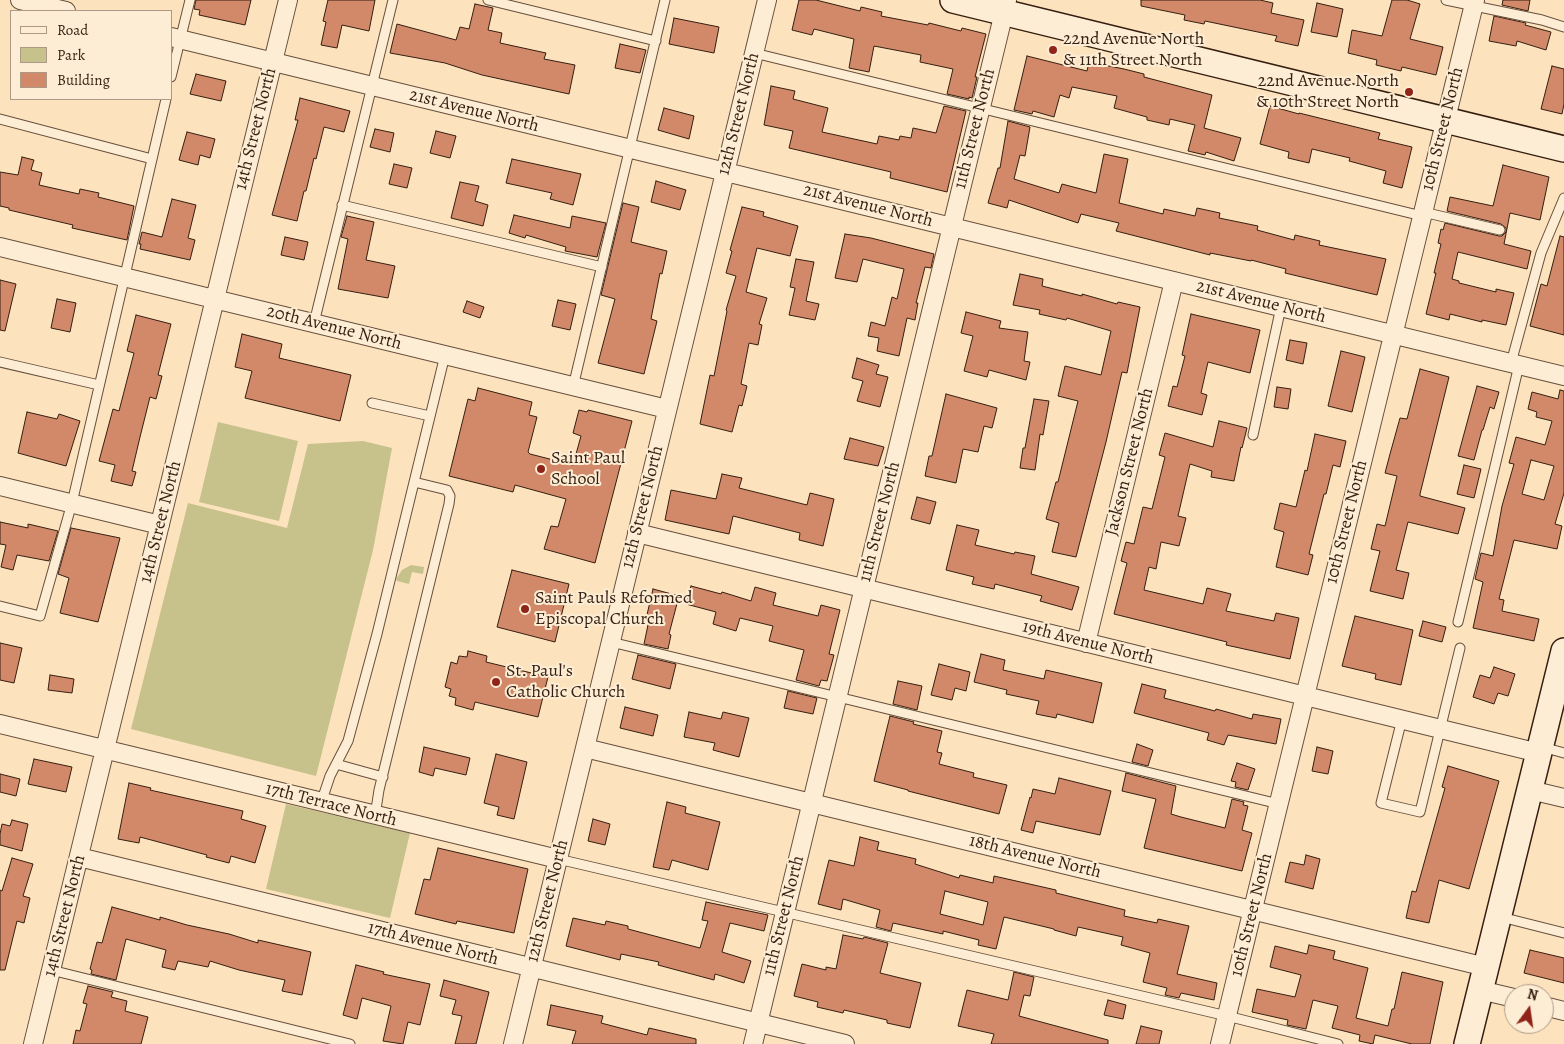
<!DOCTYPE html>
<html>
<head>
<meta charset="utf-8">
<style>
  body { margin:0 }
  #map { position:relative; width:1564px; height:1044px; overflow:hidden; background:#fce3bd; font-family:Alegreya,serif }
  canvas { display:block }
  .legend { position:absolute; left:10px; top:10px; width:162px; height:90px; box-sizing:border-box; background:#fdedd4; border:1px solid #ad9a86; margin:0; padding:6px 9px; list-style:none; font-size:15px; color:#351e11 }
  .legend li { display:flex; align-items:center; gap:10px; height:25px }
  .legend b { width:25px; border:1px solid #ad9a86 }
  .north { position:absolute; left:1504px; top:984px; width:50px; height:50px; box-sizing:border-box; background:#fdedd4; border:1px solid #ad9a86; border-radius:50%; rotate:14deg; font-size:14px; font-weight:700; line-height:20px; text-align:center; color:#351e11 }
  .north::after { content:''; display:block; margin:auto; width:18px; height:22px; background:#8f2418; clip-path:polygon(50% 0,100% 100%,50% 72%,0 100%) }
</style>
</head>
<body>
<div id="map">
<canvas width="1564" height="1044"></canvas>
<ul class="legend">
<li><b style="height:6px;background:#fdedd4"></b>Road</li>
<li><b style="height:14px;background:#c7c18c"></b>Park</li>
<li><b style="height:14px;background:#d18969"></b>Building</li>
</ul>
<div class="north">N</div>
</div>
<script>
const g = document.querySelector('canvas').getContext('2d');
g.lineJoin = 'round';
function paint(path, color) { g.fillStyle = color; g.fill(path, 'evenodd'); }
const shape = rows => new Path2D(rows.map(r => 'M' + r).join(''));
function trace(path, color, width, dash) { g.strokeStyle = color; g.lineWidth = width; g.lineCap = dash ? 'butt' : 'round'; g.setLineDash(dash || []); g.stroke(path); }
function label(font, color, halo, rows, align = 'center') {
  g.font = font + ' Alegreya,serif'; g.lineWidth = 4; g.setLineDash([]); g.textBaseline = 'middle'; g.strokeStyle = halo; g.fillStyle = color; for (const [text, x, y, turn = 0] of rows) {
    g.save(); g.translate(x, y); g.rotate((+turn || 0) * Math.PI / 180); g.textAlign = isNaN(turn) ? turn : align; if (halo) g.strokeText(text, 0, 0); g.fillText(text, 0, 0); g.restore();
  }
}
paint(shape([
  [218,422,298,441,279,521,199,502],
  [363,441,392,448,373,550,316,776,131,729,188,503,287,528,308,444],
  [411,565,424,567,423,574,412,572,409,584,397,581,396,579,402,570],
  [286,804,410,833,390,918,266,889]
]), '#c7c18c');
const building = shape([
  [196,0,251,0,245,25,199,15,200,10,194,9,196,0],
  [328,0,375,0,369,31,342,25,337,48,321,45,326,22,323,21,328,0],
  [799,0,816,0,860,11,861,7,882,12,881,16,928,25,929,23,961,31,962,28,986,34,975,77,977,77,972,98,969,97,969,99,947,94,953,69,920,62,921,55,874,46,869,72,849,68,854,39,814,29,812,35,792,30,799,0],
  [1141,0,1260,0,1273,3,1271,13,1304,20,1298,46,1275,41,1277,36,1205,21,1204,24,1184,20,1185,15,1141,6,1141,0],
  [1392,0,1407,0,1420,4,1410,39,1443,47,1436,75,1402,67,1401,71,1376,65,1377,60,1348,53,1352,30,1382,36,1392,0],
  [1503,0,1530,0,1528,11,1502,5,1503,0],
  [1317,3,1343,9,1337,37,1311,32,1317,3],
  [475,4,493,8,488,30,502,33,500,43,546,53,544,59,575,65,569,94,482,75,445,63,390,53,397,24,456,40,460,27,469,29,475,4],
  [1494,16,1526,23,1525,25,1551,32,1546,50,1517,41,1516,46,1489,41,1494,16],
  [674,18,719,27,714,53,669,44,674,18],
  [620,44,646,50,640,73,615,68,620,44],
  [1027,56,1087,71,1089,62,1124,69,1144,74,1144,77,1212,95,1204,128,1241,138,1234,161,1206,152,1205,155,1188,151,1195,125,1170,119,1169,125,1147,120,1147,117,1114,108,1117,96,1072,87,1069,98,1060,95,1054,117,1033,111,1032,114,1014,110,1027,56],
  [1552,66,1564,69,1564,104,1562,114,1541,109,1552,66],
  [196,74,226,81,221,101,190,94,196,74],
  [771,86,795,91,793,99,828,108,822,132,877,144,879,136,899,140,900,136,911,138,913,128,936,133,944,106,966,111,947,192,890,178,891,172,789,148,793,131,764,125,771,86],
  [300,98,350,111,344,132,324,127,316,159,314,158,306,191,304,191,297,221,272,215,298,120,295,120,300,98],
  [1270,106,1299,114,1299,113,1380,133,1378,139,1412,147,1402,188,1383,183,1386,171,1349,161,1350,158,1312,149,1309,163,1288,158,1289,152,1260,144,1270,106],
  [664,108,694,116,689,139,658,130,664,108],
  [1008,121,1030,127,1025,156,1020,155,1014,179,1059,193,1062,184,1096,193,1104,154,1128,159,1119,203,1163,214,1164,209,1195,216,1197,208,1220,213,1219,218,1258,226,1257,230,1294,240,1295,235,1320,241,1319,245,1386,259,1377,295,1285,273,1286,269,1251,260,1251,261,1210,253,1210,255,1116,231,1119,223,1081,214,1078,223,1009,200,1007,208,988,203,998,168,1000,168,1008,121],
  [375,129,394,133,390,152,370,147,375,129],
  [436,131,456,136,450,158,430,153,436,131],
  [187,132,215,139,210,158,200,155,198,165,179,160,187,132],
  [22,157,34,160,31,170,42,173,39,185,79,194,80,189,99,193,98,197,134,206,127,240,72,228,73,225,9,210,9,208,0,206,0,172,18,175,22,157],
  [512,159,581,174,573,205,550,199,552,193,506,183,512,159],
  [394,164,412,168,407,188,389,184,394,164],
  [1503,165,1549,177,1540,220,1510,213,1504,244,1531,251,1527,269,1458,252,1452,279,1459,281,1459,283,1496,292,1496,289,1514,293,1506,325,1482,320,1482,322,1450,314,1449,320,1426,314,1436,273,1434,273,1441,244,1438,243,1441,229,1443,230,1445,223,1499,236,1502,236,1506,232,1506,228,1501,224,1447,211,1450,197,1493,206,1503,165],
  [656,181,686,190,680,210,651,202,656,181],
  [460,182,479,186,475,201,488,205,483,226,451,218,460,182],
  [172,199,196,205,188,238,195,240,190,260,140,249,141,244,139,244,142,232,162,237,172,199],
  [623,203,639,207,631,242,667,251,662,274,660,273,651,319,657,321,644,374,598,363,615,299,601,295,623,203],
  [742,207,764,212,763,216,798,226,790,256,757,248,746,292,767,298,759,324,762,325,758,345,749,343,741,384,747,386,742,406,739,405,732,432,700,424,710,375,714,376,727,311,726,310,736,276,726,273,732,251,730,250,742,207],
  [514,215,570,228,572,216,606,223,597,257,565,251,566,247,526,235,525,238,509,233,514,215],
  [347,216,374,222,366,260,395,266,388,298,338,289,348,239,341,237,347,216],
  [845,234,871,238,934,254,931,268,925,267,916,303,918,303,915,320,907,318,899,356,877,351,879,338,868,336,871,322,885,326,892,297,897,299,904,269,863,259,857,282,835,278,845,234],
  [1560,236,1564,237,1564,335,1530,326,1541,284,1547,286,1560,236],
  [285,237,308,242,304,260,281,255,285,237],
  [796,259,814,262,806,301,819,304,815,320,789,315,795,288,790,287,796,259],
  [1020,274,1043,279,1042,286,1082,296,1082,294,1117,304,1118,302,1140,307,1127,373,1122,372,1106,442,1076,557,1052,552,1059,523,1046,519,1056,482,1058,482,1078,401,1058,396,1065,366,1101,375,1111,331,1067,318,1066,320,1039,314,1040,310,1013,305,1020,274],
  [0,280,16,284,5,331,0,330,0,280],
  [57,299,76,303,70,332,51,328,57,299],
  [558,300,576,304,570,330,552,326,558,300],
  [467,301,484,307,480,318,463,312,467,301],
  [966,312,1001,321,999,328,1028,332,1024,361,1030,362,1026,380,989,370,987,377,964,371,973,336,961,333,966,312],
  [1191,314,1260,330,1250,373,1208,362,1201,393,1207,395,1202,415,1168,406,1173,386,1177,387,1185,356,1182,355,1191,314],
  [136,315,171,324,158,375,162,376,156,399,150,397,140,437,132,471,136,472,132,486,111,481,115,465,99,461,113,409,119,411,134,353,127,351,136,315],
  [242,334,282,344,279,358,351,375,340,421,245,398,252,371,235,367,242,334],
  [1290,340,1307,343,1303,364,1286,360,1290,340],
  [1341,351,1365,357,1352,412,1328,406,1341,351],
  [857,358,879,365,876,374,888,377,880,407,857,401,863,381,852,378,857,358],
  [1420,369,1449,377,1420,494,1420,496,1465,508,1458,534,1408,522,1396,570,1409,573,1403,599,1370,591,1380,551,1371,549,1377,524,1385,526,1397,476,1385,473,1390,454,1400,418,1407,419,1420,369],
  [1477,386,1499,392,1494,409,1490,407,1483,430,1482,430,1474,460,1458,456,1477,386],
  [1277,387,1291,389,1288,409,1274,407,1277,387],
  [478,388,532,402,529,415,537,417,528,452,530,454,573,465,581,436,573,433,579,410,587,412,588,410,632,421,595,563,544,549,551,526,558,527,566,499,515,485,513,492,449,476,468,399,475,401,478,388],
  [1560,390,1564,391,1564,493,1555,524,1562,526,1557,549,1514,540,1499,599,1504,600,1502,611,1539,619,1534,641,1473,628,1483,582,1475,579,1481,553,1493,556,1502,506,1514,464,1509,463,1516,437,1545,445,1552,421,1536,417,1537,412,1528,409,1532,392,1558,399,1560,390],
  [1531,460,1554,466,1544,500,1522,494,1531,460],
  [946,394,997,408,992,428,984,426,978,452,963,449,956,483,925,476,929,456,932,456,946,394],
  [1034,399,1049,401,1043,435,1040,434,1035,470,1020,468,1023,448,1025,448,1034,399],
  [27,412,57,419,59,414,80,421,66,466,18,453,27,412],
  [1219,421,1247,428,1242,448,1241,447,1234,481,1211,477,1212,471,1190,464,1178,516,1186,518,1179,546,1161,542,1156,569,1149,567,1144,590,1203,604,1207,588,1231,594,1226,611,1274,621,1276,613,1299,618,1290,659,1226,645,1227,642,1114,614,1127,563,1121,561,1126,542,1134,544,1143,507,1152,509,1165,457,1159,455,1165,433,1213,447,1219,421],
  [1315,434,1346,441,1340,467,1333,465,1326,494,1324,494,1309,554,1313,555,1308,575,1276,567,1284,532,1274,529,1280,503,1296,507,1305,470,1307,471,1315,434],
  [850,438,884,447,878,466,844,459,850,438],
  [1464,465,1481,469,1474,498,1457,494,1464,465],
  [722,474,742,478,739,488,807,505,810,493,834,499,823,546,799,540,800,533,733,516,729,534,665,520,671,490,716,499,722,474],
  [917,497,936,502,930,524,911,519,917,497],
  [0,522,28,528,28,524,58,531,49,561,17,555,13,570,1,567,6,545,0,544,0,522],
  [957,525,979,530,975,545,1014,554,1015,552,1035,556,1031,574,1079,587,1072,610,1040,601,1042,596,995,584,994,589,972,584,974,577,946,570,957,525],
  [71,528,120,538,98,622,60,613,69,578,58,574,71,528],
  [512,570,569,584,555,642,497,627,512,570],
  [691,586,721,594,722,592,751,601,755,587,776,593,773,605,818,616,821,605,840,610,829,654,834,655,827,681,821,680,819,686,796,680,804,650,769,641,773,626,740,618,736,631,713,624,716,612,686,604,691,586],
  [653,589,679,596,669,634,671,635,668,649,644,644,649,620,646,619,653,589],
  [1355,616,1413,630,1401,685,1375,679,1376,674,1342,666,1355,616],
  [1423,621,1446,627,1442,642,1419,636,1423,621],
  [0,643,22,648,14,683,0,680,0,643],
  [468,651,487,656,486,662,548,677,538,717,475,702,473,710,455,705,456,698,449,696,451,689,445,687,451,662,457,664,459,656,467,657,468,651],
  [981,654,1005,660,1003,670,1044,679,1046,670,1102,683,1093,723,1057,714,1056,718,1036,714,1039,701,1006,694,1007,690,974,682,981,654],
  [638,655,676,664,670,689,632,679,638,655],
  [939,664,970,672,966,691,955,688,952,700,931,695,939,664],
  [1494,667,1515,674,1508,696,1498,693,1494,704,1473,697,1480,675,1490,678,1494,667],
  [50,675,74,679,72,693,48,690,50,675],
  [898,681,922,686,917,710,893,704,898,681],
  [1142,684,1166,690,1164,698,1215,711,1216,709,1252,719,1253,714,1281,719,1276,744,1228,735,1224,745,1207,740,1209,733,1134,713,1142,684],
  [788,691,817,698,813,714,784,708,788,691],
  [625,707,658,715,653,736,620,728,625,707],
  [689,712,721,719,723,712,749,718,739,757,713,750,715,743,684,737,689,712],
  [890,716,914,722,913,724,942,731,937,752,942,753,939,764,974,773,973,777,1007,785,999,814,908,791,908,790,874,781,890,716],
  [1137,744,1153,750,1148,766,1132,762,1137,744],
  [424,747,470,758,466,775,435,768,433,776,419,772,424,747],
  [1317,747,1333,751,1328,774,1312,771,1317,747],
  [496,754,527,762,514,819,497,815,499,807,484,803,496,754],
  [34,759,72,767,66,792,28,784,34,759],
  [1237,763,1255,769,1248,790,1235,787,1236,782,1231,781,1237,763],
  [1448,766,1499,781,1469,889,1439,880,1429,923,1406,918,1412,891,1416,892,1445,788,1442,787,1448,766],
  [1126,773,1176,786,1171,814,1181,817,1225,828,1232,799,1244,802,1243,805,1248,806,1242,830,1252,833,1242,871,1144,848,1156,799,1122,791,1126,773],
  [0,774,20,779,16,796,0,792,0,774],
  [1059,778,1111,791,1100,835,1036,821,1033,833,1021,830,1030,797,1031,798,1033,789,1055,794,1059,778],
  [129,783,151,788,150,790,243,811,241,819,266,826,255,863,231,856,229,863,206,857,207,855,140,837,139,843,118,839,129,783],
  [667,802,686,807,685,813,720,822,708,870,672,860,669,870,653,867,667,802],
  [593,819,610,824,605,845,588,841,593,819],
  [12,820,28,824,22,851,0,845,0,834,2,824,10,826,12,820],
  [860,837,879,842,877,850,916,859,915,864,959,878,960,875,993,883,994,876,1056,890,1056,893,1125,910,1124,916,1157,923,1158,919,1189,926,1177,974,1217,983,1214,1000,1181,993,1179,998,1165,995,1167,988,1143,982,1150,953,1121,945,1123,937,1078,927,1076,936,1054,930,1054,929,1004,917,996,949,978,945,979,940,943,931,943,934,893,923,891,931,876,927,880,910,843,899,841,910,818,904,829,860,854,866,860,837],
  [945,891,988,902,983,925,940,914,945,891],
  [438,848,528,869,514,933,457,921,456,924,415,914,424,879,430,880,438,848],
  [1306,855,1320,859,1313,889,1285,882,1290,862,1304,865,1306,855],
  [12,858,33,864,23,896,30,898,24,923,17,921,5,970,0,970,0,890,2,891,12,858],
  [706,902,768,915,764,931,730,923,722,952,751,961,744,983,715,974,714,980,658,965,659,962,621,954,620,960,566,946,573,918,605,925,606,921,628,926,628,929,700,948,708,921,702,920,706,902],
  [112,907,160,920,160,917,187,925,229,934,258,943,258,940,311,952,302,995,282,991,285,980,239,970,210,961,208,967,178,961,175,970,162,967,166,950,126,939,116,980,91,974,92,970,90,969,97,942,102,943,112,907],
  [843,935,863,939,864,937,888,943,880,973,921,983,910,1028,887,1023,887,1020,844,1010,843,1013,817,1007,818,1002,794,996,802,964,826,970,826,967,836,969,843,935],
  [1309,945,1335,951,1333,959,1368,968,1356,1018,1388,1026,1392,1009,1394,1009,1402,972,1443,982,1430,1044,1412,1044,1375,1035,1373,1044,1359,1041,1360,1035,1332,1028,1338,1006,1313,1000,1306,1029,1287,1025,1288,1020,1252,1012,1257,989,1295,997,1301,975,1270,967,1275,946,1307,954,1309,945],
  [1530,950,1564,958,1564,983,1524,973,1530,950],
  [356,965,384,972,383,974,430,984,420,1025,408,1022,403,1044,383,1041,391,1006,362,998,357,1019,343,1015,356,965],
  [1014,972,1034,977,1030,996,1024,995,1019,1016,1108,1040,1108,1044,991,1044,994,1034,958,1026,967,990,1008,1000,1014,972],
  [444,980,489,992,476,1044,455,1044,462,1016,452,1014,456,1000,440,996,444,980],
  [88,986,113,992,111,997,127,1001,125,1011,148,1017,141,1044,73,1044,76,1030,80,1031,87,1004,83,1003,88,986],
  [1108,1000,1126,1005,1123,1019,1104,1015,1108,1000],
  [551,1005,603,1016,601,1023,647,1035,649,1028,696,1039,696,1044,572,1044,576,1031,547,1025,551,1005],
  [1141,1026,1162,1031,1159,1044,1136,1044,1141,1026]
]);
paint(building, '#d18969');
trace(building, '#351e11', 1);
const service = shape([
  [488,0,656,41],
  [1446,0,1542,20,1564,27],
  [754,53,1422,216],
  [171,77,190,0],
  [0,119,152,159],
  [342,205,602,267],
  [1423,212,1500,230],
  [314,323,393,0],
  [0,362,99,385],
  [1511,363,1541,253,1564,198],
  [573,387,665,0],
  [372,403,430,416],
  [1253,435,1281,307],
  [0,606,40,616,72,503,166,99],
  [1458,622,1519,365],
  [611,642,1279,804],
  [1402,719,1381,803,1420,812,1460,648],
  [1542,747,1564,753],
  [336,764,383,777],
  [321,803,330,776,348,741,377,634,445,355],
  [375,816,379,790,449,504,450,496,447,490,414,482],
  [558,859,1227,1016,1338,1044],
  [1501,917,1564,933],
  [51,970,350,1044]
]);
const minor = shape([
  [20,0,66,11],
  [171,37,1564,376],
  [0,247,667,409],
  [0,486,160,525],
  [637,533,1539,753],
  [1086,643,1174,281],
  [0,724,558,859],
  [585,748,1486,967],
  [1530,790,1564,798],
  [79,857,845,1044],
  [1480,990,1514,998],
  [1544,1006,1564,1011],
  [33,1044,288,0],
  [513,1044,767,0],
  [753,1044,1007,0],
  [1220,1044,1475,0]
]);
const secondary = shape([
  [953,0,1564,149],
  [1467,1044,1564,651]
]);
trace(service, '#674f3c', 11);
trace(minor, '#674f3c', 20);
trace(secondary, '#351e11', 28);
trace(service, '#fdedd4', 9);
trace(minor, '#fdedd4', 18);
trace(secondary, '#fdedd4', 25);
for (const [x, y, r, color] of [
  [1053,50,5,"#8f2418"],
  [1409,92,5,"#8f2418"],
  [541,469,5,"#8f2418"],
  [525,609,5,"#8f2418"],
  [496,682,5,"#8f2418"]
]) { const dot = new Path2D(); dot.arc(x, y, r, 0, 2 * Math.PI); g.fillStyle = color; g.fill(dot); trace(dot, '#fdedd4', 2); }
label('18px', '#351e11', '#fdedd4', [
  ["22nd Avenue North",1063,40],
  ["& 11th Street North",1063,61],
  ["22nd Avenue North",1399,82,"right"],
  ["& 10th Street North",1399,103,"right"],
  ["Saint Paul",551,459],
  ["School",551,480],
  ["Saint Pauls Reformed",535,599],
  ["Episcopal Church",535,620],
  ["St. Paul's",506,672],
  ["Catholic Church",506,693]
], 'left');
label('18px', '#351e11', '#fdedd4', [
  ["21st Avenue North",474,111,14],
  ["12th Street North",739,114,-76],
  ["14th Street North",256,129,-76],
  ["11th Street North",975,129,-76],
  ["10th Street North",1443,129,-76],
  ["21st Avenue North",868,206,14],
  ["21st Avenue North",1261,302,14],
  ["20th Avenue North",334,328,14],
  ["Jackson Street North",1130,462,-76],
  ["12th Street North",643,507,-76],
  ["14th Street North",161,522,-76],
  ["11th Street North",880,522,-76],
  ["10th Street North",1347,522,-76],
  ["19th Avenue North",1088,643,14],
  ["17th Terrace North",331,805,14],
  ["18th Avenue North",1035,857,14],
  ["12th Street North",548,901,-76],
  ["10th Street North",1252,915,-76],
  ["14th Street North",65,916,-76],
  ["11th Street North",784,916,-76],
  ["17th Avenue North",433,944,14]
]);
</script>
</body>
</html>
